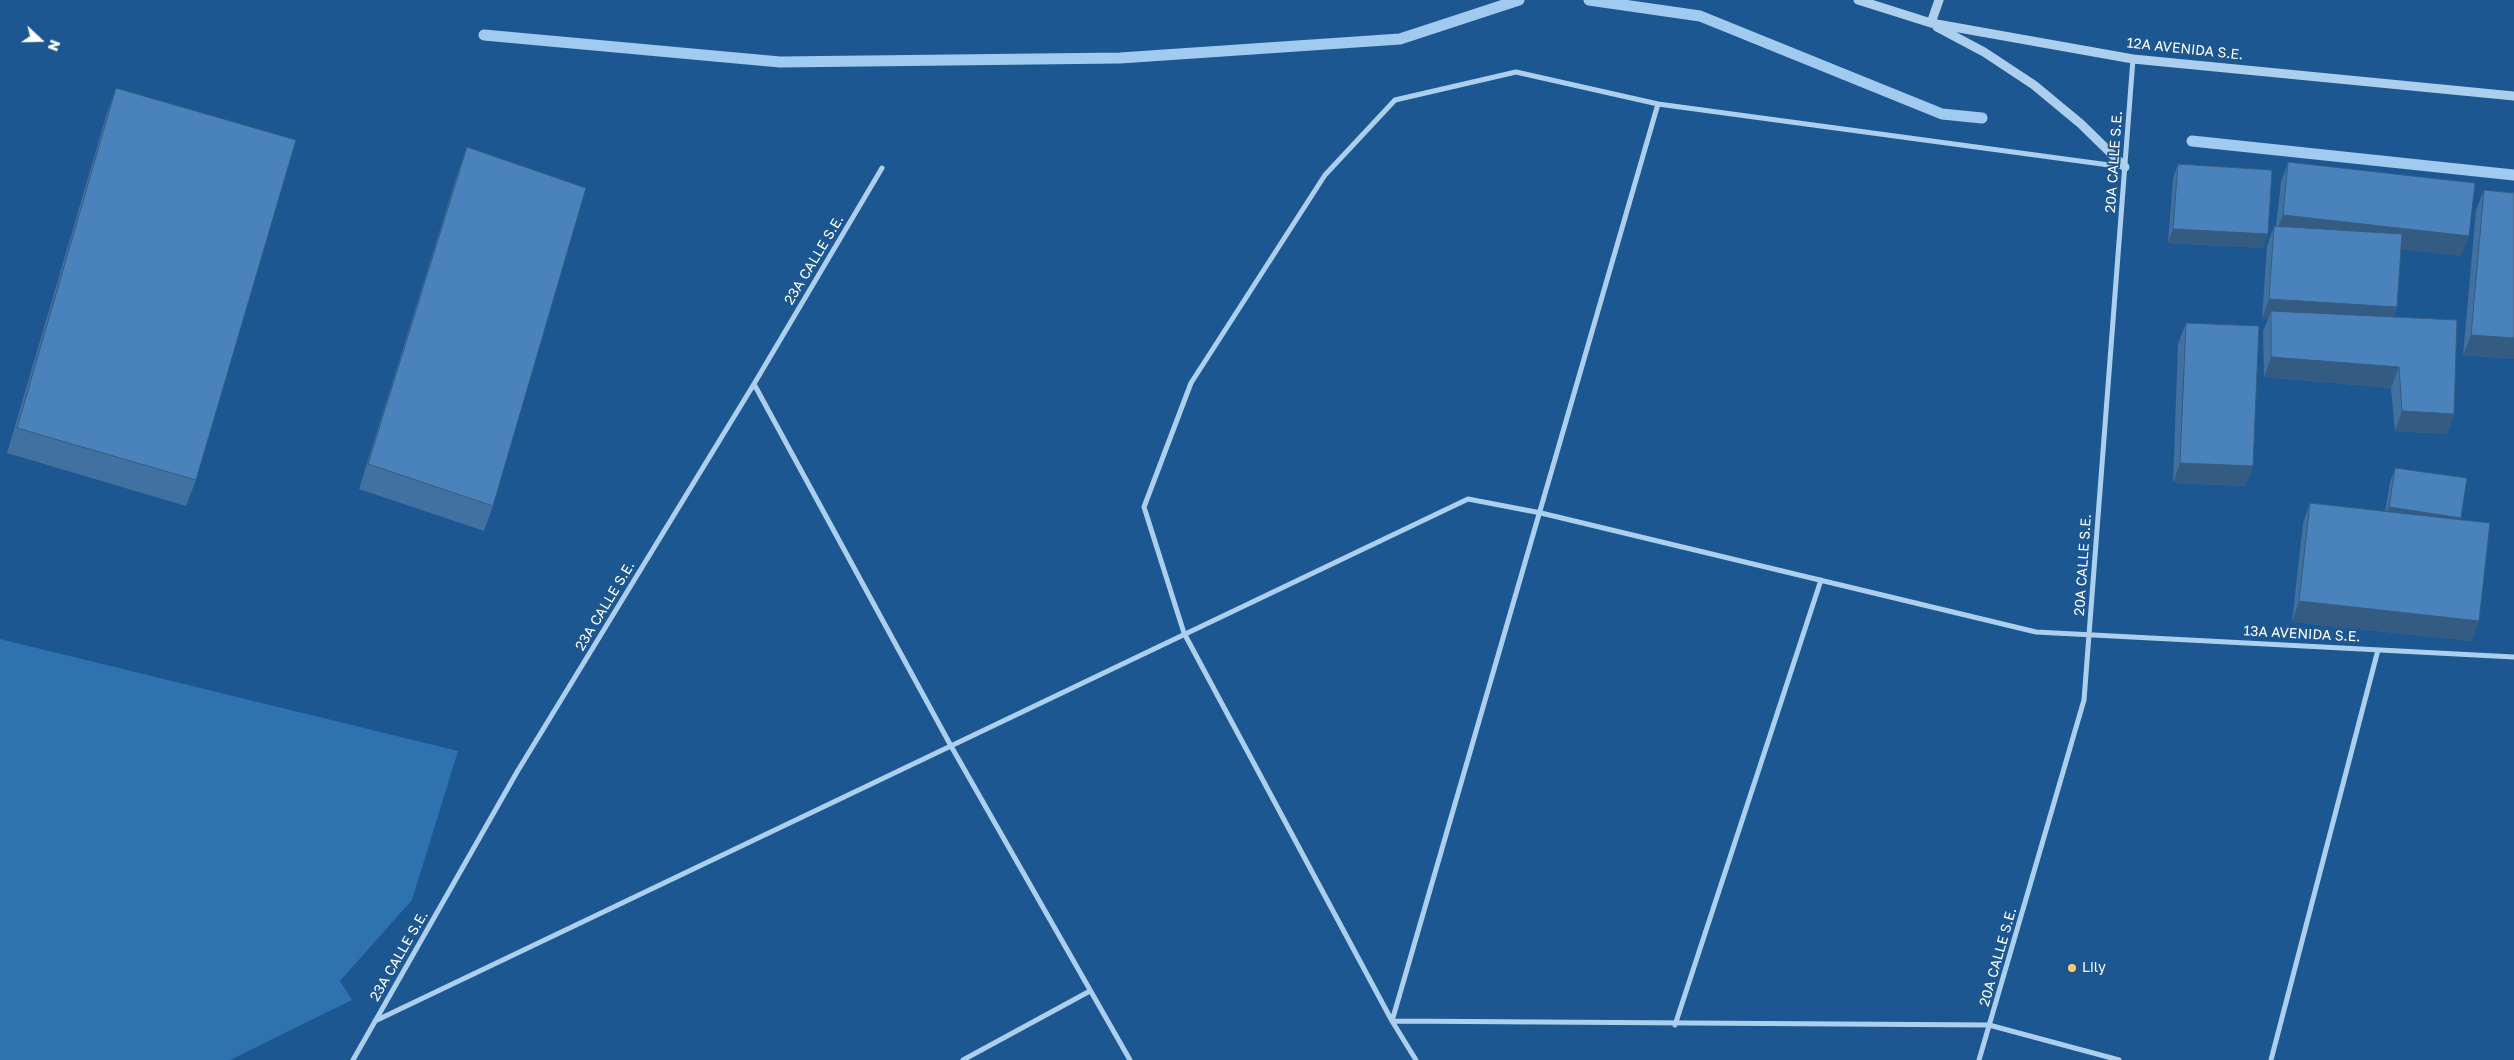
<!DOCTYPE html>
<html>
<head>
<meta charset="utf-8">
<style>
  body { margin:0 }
  #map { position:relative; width:2514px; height:1060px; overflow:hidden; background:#1c5792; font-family:"Golos Text",sans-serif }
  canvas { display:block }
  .north { position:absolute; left:15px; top:15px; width:50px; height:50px; -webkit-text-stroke:4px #1c5792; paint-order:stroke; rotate:111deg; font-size:14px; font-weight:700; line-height:20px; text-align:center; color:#fff }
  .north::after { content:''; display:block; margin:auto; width:18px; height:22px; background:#fff; clip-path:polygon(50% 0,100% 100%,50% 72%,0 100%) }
</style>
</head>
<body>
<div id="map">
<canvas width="2514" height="1060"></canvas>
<div class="north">N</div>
</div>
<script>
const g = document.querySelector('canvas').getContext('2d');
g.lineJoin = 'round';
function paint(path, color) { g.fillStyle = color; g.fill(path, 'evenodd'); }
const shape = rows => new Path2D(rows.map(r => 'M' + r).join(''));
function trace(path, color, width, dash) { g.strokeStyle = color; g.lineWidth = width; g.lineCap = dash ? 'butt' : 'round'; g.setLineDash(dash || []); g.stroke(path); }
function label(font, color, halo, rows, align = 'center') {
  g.font = font + ' "Golos Text",sans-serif'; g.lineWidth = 4; g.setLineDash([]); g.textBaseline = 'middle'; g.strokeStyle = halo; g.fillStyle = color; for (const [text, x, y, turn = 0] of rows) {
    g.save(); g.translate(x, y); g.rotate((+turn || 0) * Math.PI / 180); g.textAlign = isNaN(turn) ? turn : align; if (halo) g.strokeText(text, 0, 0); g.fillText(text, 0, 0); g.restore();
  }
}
paint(shape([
  [0,639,458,751,412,900,340,981,352,1000,230,1060,0,1060]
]), '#2f72b0');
trace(shape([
  [1589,0,1700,16,1942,114,1982,118],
  [484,35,780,62,1120,58,1400,39,1519,0],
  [2192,141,2514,175]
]), '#a0caf0', 11);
trace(shape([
  [754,384,951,746,1130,1060],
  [375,1021,1468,499,1541,513,2036,632,2514,657],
  [1392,1021,1658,104],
  [1392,1021,1989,1025,2119,1060],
  [1675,1025,1821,580],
  [353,1060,517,772,754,384,882,168],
  [963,1060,1090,991],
  [1416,1060,1392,1021,1184,633,1144,507,1191,383,1325,175,1395,100,1516,72,1658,104,2124,167],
  [1979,1060,2084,700,2133,59],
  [2271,1060,2378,650]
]), '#adcfee', 5);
trace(shape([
  [1858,0,1931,23,2133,59,2514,96],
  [1931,23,1939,0],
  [1937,27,1984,52,2034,85,2081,124,2125,167]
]), '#adcfee', 9);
paint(shape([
  [116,88,196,480,186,506,7,453,107,113],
  [467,147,493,506,484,531,359,489,458,172],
  [2288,162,2461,256,2401,249,2397,307,2393,317,2454,414,2447,434,2395,431,2391,388,2264,377,2263,331,2268,319,2262,319,2267,246,2274,226,2276,226,2281,182],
  [2178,164,2263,248,2168,243,2173,178],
  [2484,190,2514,193,2514,359,2463,355,2476,210],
  [2186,323,2246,486,2173,483,2178,344],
  [2395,468,2461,518,2461,520,2472,641,2292,622,2303,523,2310,503,2385,512,2390,482]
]), '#4071a1');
paint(shape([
  [2283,215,2469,236,2461,256,2275,235],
  [2173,229,2268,234,2263,248,2168,243],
  [2269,299,2397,307,2389,328,2271,311,2268,319,2262,319],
  [2471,335,2514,338,2514,359,2463,355],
  [2271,357,2399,367,2391,388,2264,377],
  [2402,411,2454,414,2447,434,2395,431],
  [2180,463,2253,466,2246,486,2173,483],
  [2389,507,2461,518,2456,532,2384,521],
  [2299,601,2479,621,2472,641,2292,622]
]), '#345c83');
const building = shape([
  [116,88,296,140,196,480,17,428,116,88],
  [467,147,586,188,493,506,368,464,467,147],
  [2288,162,2475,183,2469,236,2283,215,2288,162],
  [2178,164,2272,170,2268,234,2173,229,2178,164],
  [2484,190,2514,193,2514,338,2471,335,2484,190],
  [2274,226,2402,234,2397,307,2269,299,2274,226],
  [2271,311,2457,320,2454,414,2402,411,2399,367,2271,357,2271,311],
  [2186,323,2259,326,2253,466,2180,463,2186,323],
  [2395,468,2467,478,2461,518,2389,507,2395,468],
  [2310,503,2490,523,2479,621,2299,601,2310,503]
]);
paint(building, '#4a83bb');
trace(building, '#345c83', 1);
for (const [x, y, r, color] of [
  [2072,968,5,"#feca6b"]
]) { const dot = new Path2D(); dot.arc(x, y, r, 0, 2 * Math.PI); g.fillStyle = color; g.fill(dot); trace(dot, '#1c5792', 2); }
label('14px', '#fff', '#1c5792', [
  ["12A AVENIDA S.E.",2185,49,6],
  ["20A CALLE S.E.",2114,162,-86],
  ["23A CALLE S.E.",814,260,-59],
  ["20A CALLE S.E.",2083,565,-86],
  ["23A CALLE S.E.",605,606,-59],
  ["13A AVENIDA S.E.",2302,634,3],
  ["23A CALLE S.E.",399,956,-60],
  ["20A CALLE S.E.",1998,957,-74]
]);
label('14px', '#fff', '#1c5792', [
  ["Lily",2082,968]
], 'left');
</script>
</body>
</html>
